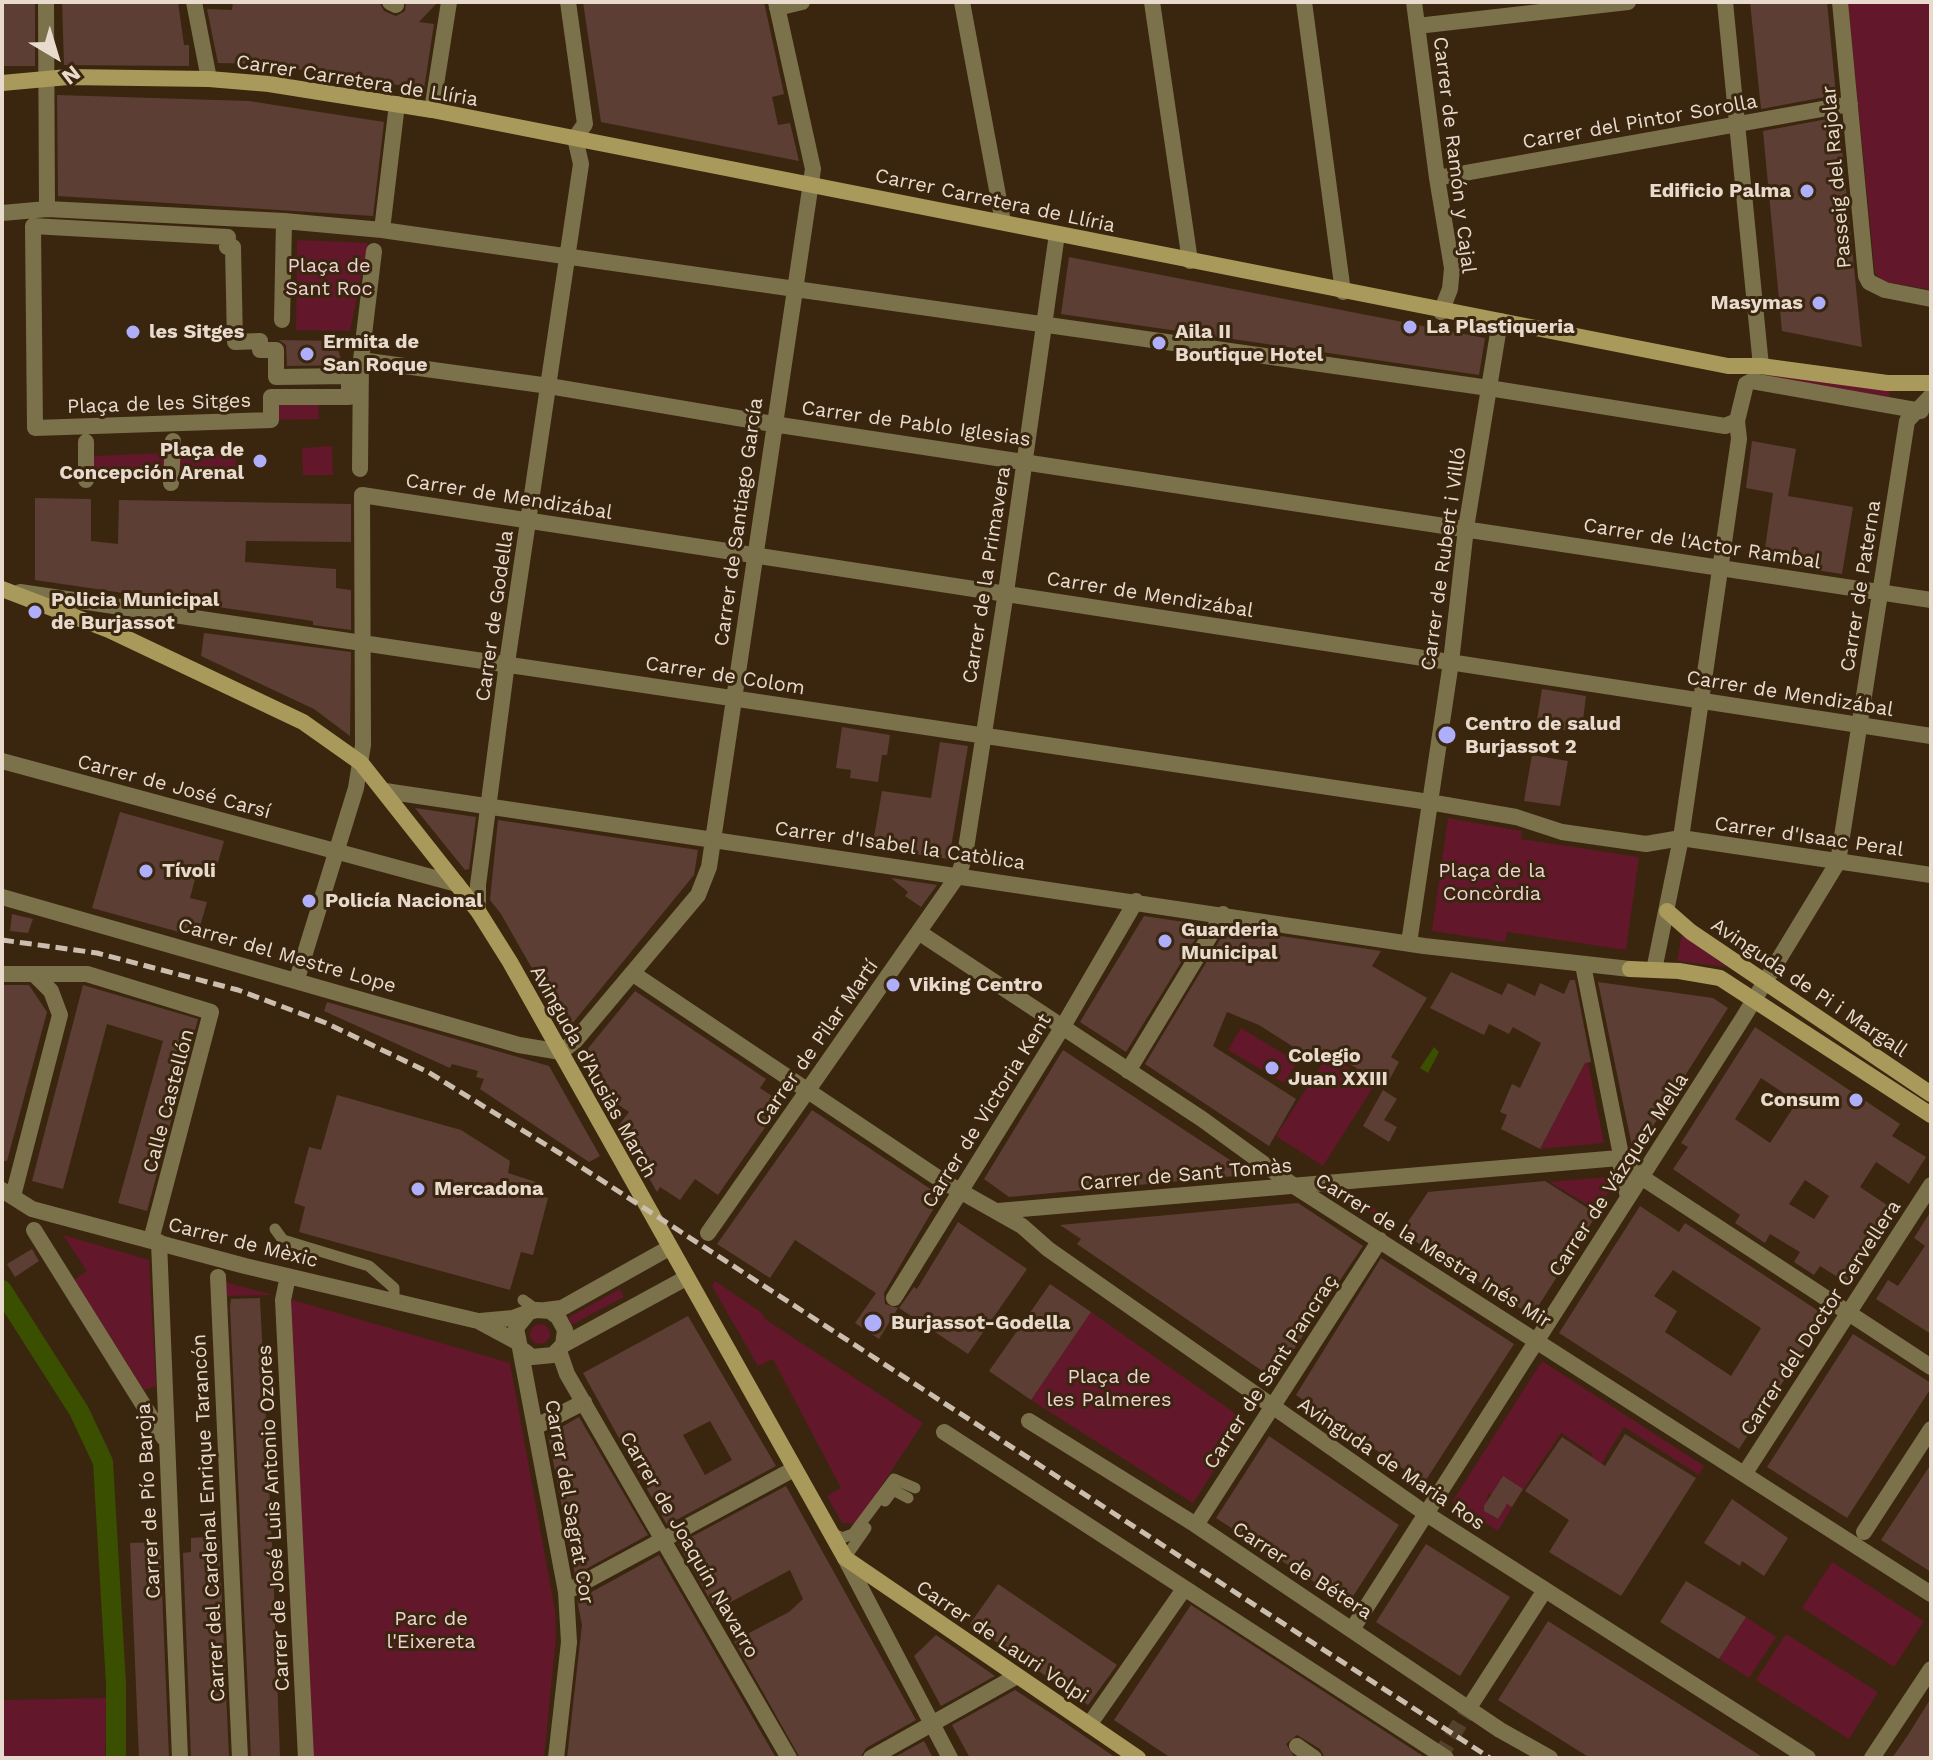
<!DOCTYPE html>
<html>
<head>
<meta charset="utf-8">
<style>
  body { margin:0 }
  #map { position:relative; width:1933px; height:1760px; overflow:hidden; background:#3a260f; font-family:"Work Sans",sans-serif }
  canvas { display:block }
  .frame { position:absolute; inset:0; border:4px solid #e8dbce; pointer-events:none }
  .north { position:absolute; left:16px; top:16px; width:80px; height:80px; -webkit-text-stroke:6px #3a260f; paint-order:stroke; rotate:142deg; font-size:22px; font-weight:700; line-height:32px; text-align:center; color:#e8dbce }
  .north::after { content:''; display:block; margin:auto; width:28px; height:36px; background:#e8dbce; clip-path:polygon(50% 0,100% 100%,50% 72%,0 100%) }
</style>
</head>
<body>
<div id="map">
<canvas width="1933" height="1760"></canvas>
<div class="frame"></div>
<div class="north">N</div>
</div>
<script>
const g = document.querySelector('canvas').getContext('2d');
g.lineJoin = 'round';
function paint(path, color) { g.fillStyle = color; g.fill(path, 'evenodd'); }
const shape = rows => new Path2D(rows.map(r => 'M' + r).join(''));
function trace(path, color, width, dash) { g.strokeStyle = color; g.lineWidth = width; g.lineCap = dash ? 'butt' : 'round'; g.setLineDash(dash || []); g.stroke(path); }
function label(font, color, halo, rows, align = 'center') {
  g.font = font + ' "Work Sans",sans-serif'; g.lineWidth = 6; g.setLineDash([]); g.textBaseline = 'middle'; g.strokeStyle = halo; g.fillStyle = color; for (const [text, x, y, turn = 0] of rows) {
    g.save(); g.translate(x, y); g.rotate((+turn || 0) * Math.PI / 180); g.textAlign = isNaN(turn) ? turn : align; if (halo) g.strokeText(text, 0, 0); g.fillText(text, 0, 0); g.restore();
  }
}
paint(shape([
  [1848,2,1931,2,1931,290,1883,281,1875,273],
  [297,240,368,243,350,331,296,330],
  [1761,374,1890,389,1889,400,1764,375],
  [271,397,318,397,319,419,271,420],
  [332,446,333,475,303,475,302,448],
  [236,452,236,471,177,470,177,453],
  [167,453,167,470,92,469,92,456],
  [1448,818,1522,831,1521,839,1639,857,1626,950,1507,932,1505,942,1432,931],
  [1682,935,1727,967,1677,961],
  [1241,1028,1297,1062,1284,1083,1228,1050],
  [1328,1055,1375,1084,1323,1166,1276,1136],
  [1585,1063,1588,1063,1604,1143,1540,1149],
  [1608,1177,1611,1189,1596,1210,1550,1182],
  [1343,1188,1397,1223,1394,1227,1340,1192],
  [63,1235,149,1260,156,1386,144,1390,74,1280,87,1271],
  [715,1281,762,1313,765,1319,923,1423,856,1524,842,1523,827,1496,841,1488,773,1359,758,1366,712,1286],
  [225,1282,273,1295,226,1296],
  [620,1289,624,1297,571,1325,569,1317],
  [289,1299,510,1363,555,1611,556,1637,544,1758,312,1758],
  [1091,1312,1246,1421,1193,1503,1031,1400],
  '530 1334a10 10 0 1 1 20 0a10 10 0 1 1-20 0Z',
  [1542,1361,1704,1466,1699,1475,1624,1427,1591,1481,1580,1474,1593,1454,1561,1433,1516,1500,1503,1476,1491,1495,1488,1493,1485,1511,1497,1519,1504,1503,1512,1507,1498,1531,1452,1502],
  [1832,1562,1924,1621,1894,1667,1802,1608],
  [1746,1617,1776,1637,1749,1678,1719,1659],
  [1786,1634,1878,1692,1849,1739,1756,1680],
  [106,1698,105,1758,2,1758,2,1700]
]), '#63172a');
paint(shape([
  [1434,1047,1439,1052,1428,1073,1420,1068]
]), '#3a4f00');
trace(shape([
  [2,1292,3,1292]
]), '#3a4f00', 5);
trace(shape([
  [2,1290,79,1411,103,1462,116,1684,116,1758]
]), '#3a4f00', 20);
paint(shape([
  [2,2,35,2,35,66,2,66],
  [62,2,178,2,184,45,189,45,189,66,64,65],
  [233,2,379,2,384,11,396,16,405,11,406,2,438,2,419,22,434,24,424,89,263,64,218,63,207,9,232,10],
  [583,2,764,2,784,94,772,97,778,125,790,123,799,161,601,122],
  [1750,2,1827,2,1836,95,1761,109],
  [57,95,249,101,384,122,373,216,58,196],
  [1838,117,1839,119,1862,347,1782,331,1763,131],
  [1069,257,1485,338,1479,375,1061,314],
  [279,340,335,341,343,365,287,366,286,345],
  [1752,441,1796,449,1788,496,1853,507,1842,574,1763,562,1773,493,1746,488],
  [35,498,91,499,91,541,118,544,119,500,351,504,351,542,246,541,245,562,336,569,336,588,351,590,351,630,313,625,313,621,35,580],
  [204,633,351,652,350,736,314,709,201,656],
  [1542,689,1586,696,1582,728,1573,726,1572,731,1536,726],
  [842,727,890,735,887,755,882,755,878,782,850,778,851,770,836,768],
  [940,742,968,746,949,859,872,848,882,791,931,798],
  [1532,755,1568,761,1560,806,1524,801],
  [415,808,476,817,469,869,465,870],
  [120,812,224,841,215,873,198,868,190,898,207,902,197,937,92,908],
  [498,820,698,850,694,875,567,1030,501,914,490,900],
  [891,878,937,885,921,907,905,896,908,892],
  [12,914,33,919,28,933,10,931],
  [1144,916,1204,925,1126,1052,1080,1022],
  [1227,928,1381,951,1372,966,1427,998,1391,1057,1399,1062,1386,1086,1325,1049,1317,1062,1259,1025,1227,1012,1213,1046,1296,1099,1269,1146,1145,1064],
  [1451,972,1502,995,1508,983,1535,996,1540,983,1564,994,1570,980,1575,980,1591,1062,1585,1063,1540,1149,1501,1129,1507,1115,1500,1112,1512,1084,1520,1088,1541,1043,1513,1027,1509,1034,1489,1024,1484,1035,1430,1008],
  [1598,982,1713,998,1728,1008,1634,1156],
  [2,985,29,985,47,1012,7,1161,2,1161],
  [83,985,198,1019,147,1211,118,1203,163,1041,107,1024,63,1189,32,1181],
  [635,991,766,1079,760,1088,782,1103,718,1195,695,1179,680,1200,660,1187,657,1192,619,1125,629,1112,601,1093,581,1057],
  [327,1002,549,1066,600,1156,589,1162,480,1089,484,1079,476,1077,478,1071,452,1064,450,1068,324,1011],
  [1755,1027,1900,1124,1892,1136,1926,1157,1909,1184,1876,1162,1860,1187,1893,1209,1847,1283,1820,1266,1814,1275,1794,1262,1800,1252,1770,1234,1765,1243,1735,1223,1740,1215,1673,1169,1688,1147,1681,1143],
  [1761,1078,1797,1102,1770,1143,1735,1119],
  [1805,1180,1829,1196,1814,1219,1789,1204],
  [1063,1050,1236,1164,1235,1176,1009,1197,984,1179],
  [1383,1090,1397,1099,1384,1120,1397,1127,1389,1142,1363,1126],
  [337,1095,461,1130,510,1161,508,1173,539,1183,537,1195,548,1198,533,1255,521,1252,510,1290,299,1232,305,1207,294,1203,309,1147,321,1150],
  [812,1110,941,1196,884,1293,885,1304,898,1308,879,1339,855,1323,876,1293,795,1240,770,1278,717,1244],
  [1545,1181,1597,1214,1532,1316,1401,1232,1428,1192],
  [1298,1203,1363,1246,1274,1379,1077,1244,1081,1239,1060,1225],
  [1640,1206,1679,1232,1685,1223,1826,1316,1739,1449,1559,1333],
  [1673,1270,1761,1328,1731,1376,1665,1332,1677,1311,1654,1296],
  [1931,1211,1931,1334,1876,1299,1888,1280,1898,1286,1925,1246,1914,1238],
  [958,1222,1027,1269,968,1354,899,1308,914,1287,917,1289],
  [32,1249,39,1261,15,1277,7,1264],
  [1381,1258,1514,1344,1424,1483,1296,1395],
  [1050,1284,1091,1312,1031,1400,989,1371],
  [260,1298,273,1566,280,1758,251,1758,230,1307,231,1299],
  [688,1316,776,1466,667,1525,583,1373],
  [710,1421,732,1460,705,1475,683,1435],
  [1853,1334,1931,1383,1931,1388,1847,1518,1767,1467],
  [579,1417,648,1535,575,1575,548,1435],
  [1625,1434,1696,1478,1621,1596,1549,1552,1569,1520,1525,1491,1562,1437,1605,1466],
  [1269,1436,1399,1525,1348,1604,1216,1518],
  [1931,1464,1931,1572,1881,1540],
  [1503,1476,1523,1489,1512,1507,1507,1504,1498,1519,1484,1511,1484,1506],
  [786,1486,916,1720,866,1748,860,1758,800,1758,734,1641,789,1612,803,1599,790,1570,716,1610,678,1544],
  [1732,1499,1788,1538,1764,1576,1742,1561,1740,1566,1704,1543],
  [219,1536,229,1758,191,1758,183,1553,191,1552,191,1538],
  [160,1542,169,1758,139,1758,130,1543],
  [1426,1544,1510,1597,1460,1676,1376,1622],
  [659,1555,776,1758,567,1758,582,1625,577,1600],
  [1686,1581,1746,1617,1719,1659,1660,1622],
  [998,1584,1117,1665,1088,1705,970,1624],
  [1191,1605,1426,1758,1325,1758,1320,1749,1297,1735,1286,1744,1295,1758,1171,1758,1114,1720],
  [1548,1621,1668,1697,1764,1758,1590,1758,1498,1700],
  [936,1635,995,1676,941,1706,914,1656],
  [1015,1690,1058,1718,1116,1758,970,1758,952,1725],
  [1931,1698,1931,1758,1892,1758,1908,1735],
  [924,1741,933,1758,893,1758]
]), '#5c3e34');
trace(shape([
  [1439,1758,1472,1703]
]), '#54412c', 16, [16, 8]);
trace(shape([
  [275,1229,283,1240,369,1266,394,1288,394,1300],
  [523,1300,537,1310],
  [885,1501,893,1490,908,1498],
  [832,1533,842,1538,853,1534,894,1479,915,1488],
  [845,1558,866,1528]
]), '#7b724b', 11);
trace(shape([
  [46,2,47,209],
  [194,2,209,79],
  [390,2,396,5],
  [962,2,1003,222],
  [1152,2,1190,261],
  [1304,2,1343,292],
  [1414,2,1437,178,1452,268,1450,289,1441,312],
  [1725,2,1761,366],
  [1840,2,1866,276,1869,282,1885,290,1931,299],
  [777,8,802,2],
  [1417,26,1628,2],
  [432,110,449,2],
  [1437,178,1850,104],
  [2,213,47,209,284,221,382,230,1489,388,1725,426,1737,421],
  [33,226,228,237,227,247,233,247,235,342,260,341,260,350,276,350,276,377,349,376,349,397,271,397,271,420,35,428,33,226],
  [382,230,397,104],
  [282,320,284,221],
  [361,360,549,386,773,424,1931,600],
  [86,442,86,480],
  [360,469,361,360,374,251],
  [171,483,173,441],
  [20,592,1429,802,1516,817,1562,832,1646,844,1681,838,1931,875],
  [2,761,457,884],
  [385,791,1424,946,1630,969],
  [2,897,519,1045,561,1052,575,1041,698,895,709,867,813,169,776,2],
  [478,911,478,885,507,663,581,164,575,138,585,124,568,2],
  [920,933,1202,1119,1294,1186,1931,1594],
  [1409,943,1451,662,1466,528,1500,321],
  [1583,965,1623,1165,1931,1367],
  [1654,970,1681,838,1739,439,1737,421,1746,384,1752,381,1921,411],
  [632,973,944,1182,1022,1226,1048,1249,1425,1513,1808,1758],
  [2,974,87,974,211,1012,151,1240],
  [297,979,356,788,363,745,362,495,1931,736],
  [1128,1071,1223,914],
  [2,1190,32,1209,245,1266,478,1321,517,1342],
  [13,1196,60,1015,51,991,34,974],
  [998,1211,1619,1158,1628,1197],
  [34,1230,164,1438],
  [708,1233,959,874,965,855,1006,592,1057,234],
  [159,1242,180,1758],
  [288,1276,283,1300,306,1758],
  [218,1277,240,1758],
  [894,1298,1062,1028,1136,901],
  [545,1310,562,1308,669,1248],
  [480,1321,513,1318,529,1312,537,1310,550,1311,558,1317,565,1330,563,1345,553,1355,532,1357,520,1348,516,1328,529,1312],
  [563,1345,686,1278],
  [520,1348,566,1592,569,1642,556,1758],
  [559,1351,567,1374,789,1758],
  [1029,1421,1196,1525,1500,1730,1550,1758],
  [535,1427,584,1402],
  [944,1432,1446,1758],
  [1745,1473,1931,1185],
  [1196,1525,1380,1240],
  [1864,1532,1931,1429],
  [845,1558,950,1758],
  [566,1592,794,1469],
  [1353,1628,1743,1018,1838,862,1907,421,1931,396],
  [1472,1703,1545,1590],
  [1089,1725,1184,1589],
  [1297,1746,1314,1758],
  [871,1758,1017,1676],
  [1872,1758,1931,1669]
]), '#7b724b', 16);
trace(shape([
  [2,83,68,77,209,79,269,84,432,110,1728,366,1761,366,1887,383,1931,383],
  [2,589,109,630,303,722,361,763,478,911,510,962,845,1558,1138,1758],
  [1667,911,1691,932,1931,1094],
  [1630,969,1679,971,1720,978,1931,1115]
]), '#a99a5b', 16);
trace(shape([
  [2,940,97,953,238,990,326,1023,428,1072,561,1154,1490,1758]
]), '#ccbeaf', 5, [12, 6]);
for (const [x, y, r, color] of [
  [1807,191,8,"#afaefa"],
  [1819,303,8,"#afaefa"],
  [1410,327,8,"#afaefa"],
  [133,332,8,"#afaefa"],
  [1159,343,8,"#afaefa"],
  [307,354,8,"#afaefa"],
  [260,461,8,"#afaefa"],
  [35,612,8,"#afaefa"],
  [1447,735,10,"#afaefa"],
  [146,871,8,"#afaefa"],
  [309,901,8,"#afaefa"],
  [1165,941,8,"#afaefa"],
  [893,985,8,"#afaefa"],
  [1272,1068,8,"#afaefa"],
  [1856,1100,8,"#afaefa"],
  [418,1189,8,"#afaefa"],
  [873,1323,10,"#afaefa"]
]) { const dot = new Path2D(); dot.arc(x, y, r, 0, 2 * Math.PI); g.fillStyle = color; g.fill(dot); trace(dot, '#3a260f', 3); }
label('20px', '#e8dbce', '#3a260f', [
  ["Carrer Carretera de Llíria",357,81,9],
  ["Carrer del Pintor Sorolla",1640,122,-10],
  ["Carrer de Ramón y Cajal",1454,155,83],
  ["Passeig del Rajolar",1837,177,-95],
  ["Carrer Carretera de Llíria",995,201,12],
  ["Plaça de les Sitges",159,404,-2],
  ["Carrer de Pablo Iglesias",916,424,8],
  ["Carrer de Mendizábal",509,497,9],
  ["Carrer de Santiago García",739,522,-82],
  ["Carrer de l'Actor Rambal",1702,544,9],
  ["Carrer de Rubert i Villó",1444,559,-82],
  ["Carrer de la Primavera",987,575,-81],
  ["Carrer de Paterna",1861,586,-81],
  ["Carrer de Mendizábal",1150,595,9],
  ["Carrer de Godella",495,616,-82],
  ["Carrer de Colom",725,676,9],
  ["Carrer de Mendizábal",1790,694,9],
  ["Carrer de José Carsí",174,787,15],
  ["Carrer d'Isaac Peral",1809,837,8],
  ["Carrer d'Isabel la Catòlica",900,846,8],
  ["Carrer del Mestre Lope",287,956,16],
  ["Avinguda de Pi i Margall",1809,988,34],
  ["Carrer de Pilar Martí",817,1043,-55],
  ["Avinguda d'Ausiàs March",593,1072,61],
  ["Calle Castellón",169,1101,-75],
  ["Carrer de Victoria Kent",987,1111,-58],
  ["Carrer de Sant Tomàs",1186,1175,-5],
  ["Carrer de Vázquez Mella",1619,1175,-57],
  ["Carrer de Mèxic",243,1243,14],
  ["Carrer de la Mestra Inés Mir",1433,1251,32],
  ["Carrer del Doctor Cervellera",1821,1318,-57],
  ["Carrer de Sant Pancraç",1271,1372,-57],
  ["Avinguda de Maria Ros",1391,1464,34],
  ["Carrer de Pío Baroja",149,1501,-93],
  ["Carrer del Sagrat Cor",569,1502,80],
  ["Carrer del Cardenal Enrique Tarancón",209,1518,-93],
  ["Carrer de José Luis Antonio Ozores",274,1518,-93],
  ["Carrer de Joaquín Navarro",689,1545,60],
  ["Carrer de Bétera",1302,1571,33],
  ["Carrer de Lauri Volpi",1002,1642,34]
]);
label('bold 20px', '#e8dbce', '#3a260f', [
  ["Edificio Palma",1791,191,"right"],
  ["Masymas",1803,303,"right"],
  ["La Plastiqueria",1426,327],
  ["les Sitges",149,332],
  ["Aila II",1175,332],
  ["Boutique Hotel",1175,355],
  ["Ermita de",323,342],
  ["San Roque",323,365],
  ["Plaça de",244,450,"right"],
  ["Concepción Arenal",244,473,"right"],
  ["Policia Municipal",51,600],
  ["de Burjassot",51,623],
  ["Centro de salud",1465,724],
  ["Burjassot 2",1465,747],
  ["Tívoli",162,871],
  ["Policía Nacional",325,901],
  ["Guarderia",1181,930],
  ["Municipal",1181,953],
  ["Viking Centro",909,985],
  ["Colegio",1288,1056],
  ["Juan XXIII",1288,1079],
  ["Consum",1840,1100,"right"],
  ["Mercadona",434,1189],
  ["Burjassot-Godella",891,1323]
], 'left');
label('20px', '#edd1d4', '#3a260f', [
  ["Plaça de",329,266],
  ["Sant Roc",329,289],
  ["Plaça de la",1492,871],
  ["Concòrdia",1492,894],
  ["Plaça de",1109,1377],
  ["les Palmeres",1109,1400],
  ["Parc de",431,1619],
  ["l'Eixereta",431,1642]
]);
</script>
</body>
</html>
